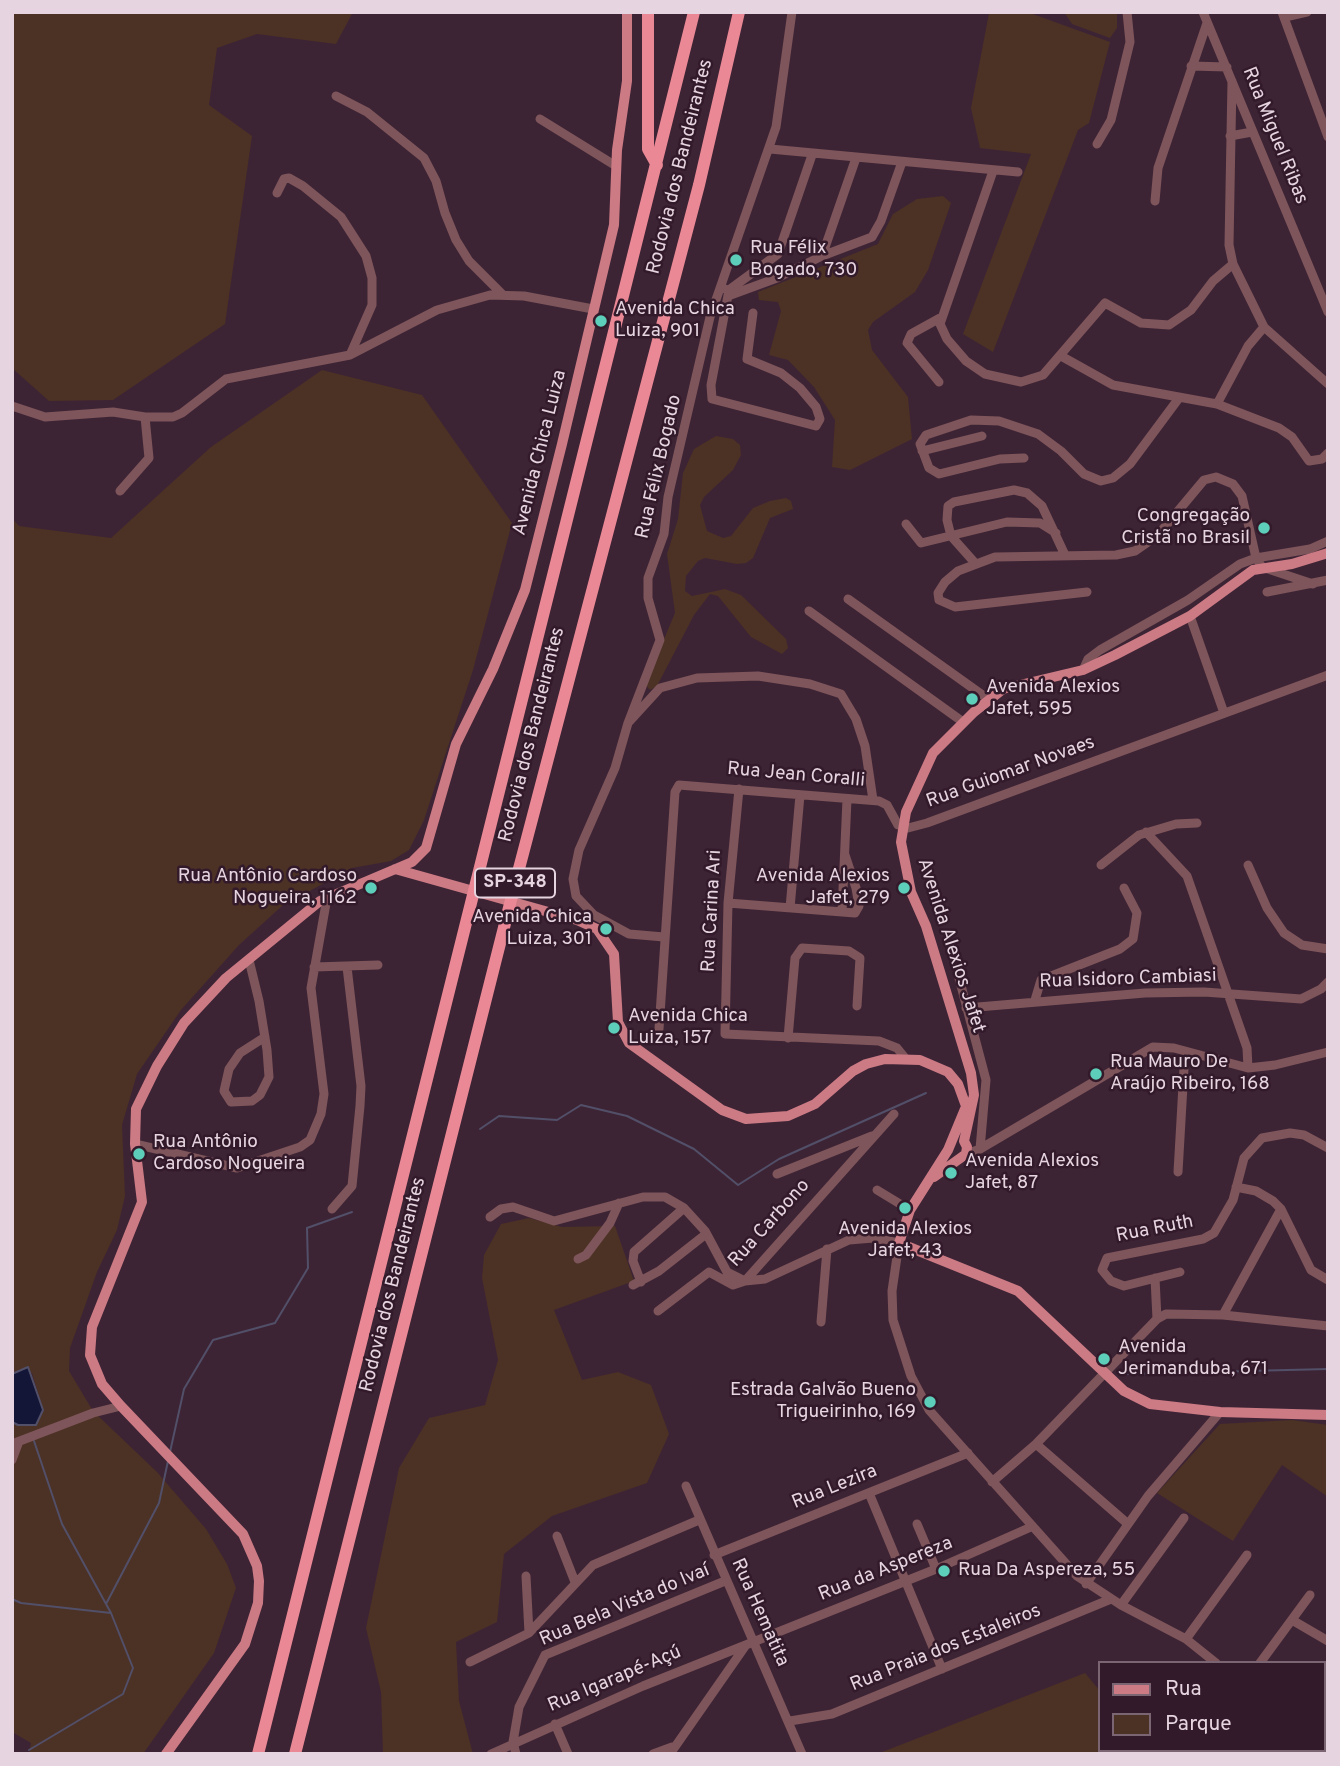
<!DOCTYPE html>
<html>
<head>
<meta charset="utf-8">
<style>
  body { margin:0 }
  #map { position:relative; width:1340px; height:1766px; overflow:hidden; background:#3d2435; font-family:Overpass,sans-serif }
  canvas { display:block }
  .frame { position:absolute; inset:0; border:14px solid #e6d5e0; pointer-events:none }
  .legend { position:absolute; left:1098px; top:1661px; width:228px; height:91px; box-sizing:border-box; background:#331a2b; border:2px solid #7b6573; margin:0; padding:9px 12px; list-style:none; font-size:21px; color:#e6d5e0 }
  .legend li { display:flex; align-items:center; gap:14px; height:35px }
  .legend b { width:35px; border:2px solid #7b6573 }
</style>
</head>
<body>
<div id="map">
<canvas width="1340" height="1766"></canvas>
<div class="frame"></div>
<ul class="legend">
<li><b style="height:9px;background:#cc7a84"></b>Rua</li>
<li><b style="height:19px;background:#4c3125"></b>Parque</li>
</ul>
</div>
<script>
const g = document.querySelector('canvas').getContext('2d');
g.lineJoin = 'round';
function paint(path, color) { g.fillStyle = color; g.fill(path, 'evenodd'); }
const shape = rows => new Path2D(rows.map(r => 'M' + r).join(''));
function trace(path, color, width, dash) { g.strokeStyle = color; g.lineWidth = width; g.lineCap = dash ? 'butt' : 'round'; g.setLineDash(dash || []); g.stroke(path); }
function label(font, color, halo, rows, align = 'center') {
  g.font = font + ' Overpass,sans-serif'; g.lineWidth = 5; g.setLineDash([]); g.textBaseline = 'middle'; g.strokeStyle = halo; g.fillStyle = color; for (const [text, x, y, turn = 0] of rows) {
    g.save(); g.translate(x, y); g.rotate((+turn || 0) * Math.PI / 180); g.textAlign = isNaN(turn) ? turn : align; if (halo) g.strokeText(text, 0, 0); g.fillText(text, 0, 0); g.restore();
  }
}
paint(shape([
  [12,12,353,12,336,44,257,34,217,48,209,105,252,136,225,324,113,400,49,401,12,368],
  [1064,12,1117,12,1117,28,1110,38,1072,24],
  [989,13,1030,13,1110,42,1089,123,1078,130,993,352,963,334,1031,154,980,148,971,108],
  [943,196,951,203,928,270,915,292,873,322,868,330,872,350,908,397,912,439,850,470,832,467,835,420,814,387,788,360,769,355,781,311,778,302,759,300,758,292,878,244,893,214,917,199],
  [322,370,422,395,512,523,473,670,424,820,409,850,391,861,352,868,282,906,239,945,181,1010,137,1074,122,1125,125,1196,117,1230,97,1272,70,1348,69,1371,93,1411,157,1472,206,1529,227,1564,236,1588,214,1653,143,1754,29,1754,31,1743,12,1732,12,1422,18,1425,43,1410,32,1373,12,1374,12,518,19,526,111,538,211,447],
  [716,436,733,439,740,445,741,455,733,470,704,497,700,505,707,531,723,538,731,536,753,508,770,501,786,498,791,501,793,509,770,518,753,558,746,563,737,564,705,558,698,561,686,576,685,591,692,596,725,589,741,595,786,639,788,648,782,654,751,637,718,596,710,594,694,615,657,686,650,690,645,684,675,613,667,554,678,519,683,473,694,449],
  [529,1218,562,1227,615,1226,634,1281,554,1310,582,1380,618,1372,651,1385,669,1434,647,1483,552,1516,504,1554,497,1622,456,1642,459,1701,473,1754,383,1754,381,1692,366,1628,399,1468,429,1418,485,1405,498,1360,482,1278,484,1255,501,1224],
  [1292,1420,1328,1425,1328,1497,1282,1465,1233,1541,1157,1493,1220,1424],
  [1085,1673,1100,1691,1100,1750,1209,1750,1201,1754,877,1754]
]), '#4c3125');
const water = shape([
  [28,1367,43,1410,36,1425,18,1425,12,1422,12,1374,28,1367]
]);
paint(water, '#131636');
trace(water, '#524f69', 2);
trace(shape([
  [480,1129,499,1116,557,1120,581,1105,627,1116,694,1149,738,1185,779,1159,926,1093],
  [1126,1374,1328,1369],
  [170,1452,184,1389,213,1340,275,1323,308,1268,307,1228,352,1212],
  [12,1599,21,1603,111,1613],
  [106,1604,159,1503,168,1461],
  [29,1750,123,1694,133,1668,111,1613,62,1524,34,1441]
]), '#524f69', 2);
trace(shape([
  [1203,12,1328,312],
  [1282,12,1328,137],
  [1285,17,1307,12],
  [1191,66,1227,67],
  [1232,81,1229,245,1233,264,1264,327,1328,384],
  [336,96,367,112,424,158,436,181,445,213,456,240,469,261,502,294],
  [540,119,616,166],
  [1230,136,1252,132],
  [1097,144,1111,120,1130,42,1127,12],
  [770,149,1018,172],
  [993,171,940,324,947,339,966,361,985,374,1021,382,1043,375,1105,303,1141,323,1169,325,1191,310,1213,281,1233,264],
  [277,193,284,179,289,178,303,186,341,217,366,256,372,278,372,305,350,355],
  [1155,201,1158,168,1207,23],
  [822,256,872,237,881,221,902,162],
  [725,289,729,290,778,254,812,155],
  [729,290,711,385,712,399,816,426,820,419,816,407,800,388,781,373,747,359,753,313],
  [728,296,777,278,822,256,856,158],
  [1061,356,1113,385,1217,404,1279,428,1292,437,1309,461,1322,459,1328,453],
  [939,382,907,343,911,334,940,318],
  [1217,404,1248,346,1264,327],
  [12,406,45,417,113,412,145,417],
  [922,451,982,436],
  [1024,458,1000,459,939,474,929,468,920,444,926,435,971,420,999,421,1038,434,1061,451,1084,474,1101,481,1113,478,1130,464,1179,398],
  [120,491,149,458,145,417,173,417,182,413,226,379,350,355,437,310,490,295,524,296,593,309],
  [906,524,921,543,1007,522,1040,523,1056,533],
  [975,563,951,536,947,520,948,506,954,502,1014,490,1027,493,1042,506,1064,553],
  [1087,592,955,607,939,600,938,593,945,582,958,571,995,557,1116,555,1135,551,1158,535,1204,480,1216,477,1233,484,1242,496,1256,558,1262,567,1313,584],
  [1267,592,1328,580],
  [848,599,988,699],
  [809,611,963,722],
  [1190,616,1224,713],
  [1083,670,1088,659,1100,650,1188,600,1240,564,1256,558,1310,549,1328,541],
  [628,723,660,640,648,598,648,578,664,534,668,497,710,317,776,127,792,12],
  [739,789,728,903,725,1034,879,1041,897,1048,906,1059],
  [1146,832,1187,876,1247,1048,1248,1068],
  [1101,865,1139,835,1176,824,1197,823],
  [1248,865,1267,908,1284,933,1302,945,1328,949],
  [728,903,855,913,859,906,856,888,845,855],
  [790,908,800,795],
  [842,912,847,799],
  [664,937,629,934,594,915,576,896,573,879,579,850,615,768,628,723,660,688,697,678,758,676,810,684,841,694,856,719,865,746,873,800],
  [249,960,259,1001,267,1050,269,1077,260,1095,252,1101,231,1102,224,1091,229,1069,240,1053,265,1037],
  [314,967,378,965],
  [959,978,986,1080,980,1149],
  [1035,1000,1041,980,1120,949,1133,939,1137,913,1124,888],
  [966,1008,1145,993,1204,992,1301,999,1321,989,1328,982],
  [659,1029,675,792,679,785,879,801,887,805,898,825,908,828,927,823,1328,675],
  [788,1038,795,958,802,948,849,951,860,958,857,1006],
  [135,1144,237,1168,300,1147,310,1140,321,1114,324,1094,311,988,327,898],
  [966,1154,980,1149,1153,1047,1174,1048,1248,1068,1275,1065,1328,1052],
  [1178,1172,1185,1051],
  [777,1174,872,1136],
  [1236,1187,1256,1191,1273,1201,1281,1209,1311,1270,1328,1280],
  [877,1190,910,1210],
  [332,1209,352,1186,360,1106,361,1086,347,967],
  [490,1217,501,1209,513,1207,554,1221,643,1197,665,1197,684,1208,705,1231,727,1272,745,1281,765,1279,849,1240,873,1238,899,1243,892,1291,893,1320,911,1376,929,1410,1077,1576,1121,1605,1186,1639,1216,1663],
  [578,1259,586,1255,610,1223,619,1203],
  [1180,1272,1124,1286,1111,1281,1102,1270,1107,1258,1203,1239,1214,1233,1233,1200,1244,1158,1262,1138,1290,1133,1304,1135,1328,1148],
  [1155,1278,1157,1319],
  [641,1282,633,1261,634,1252,684,1208],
  [633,1285,659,1271,706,1234],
  [658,1311,709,1272,733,1285,745,1281,894,1114],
  [1223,1315,1281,1209],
  [821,1322,827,1249],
  [12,1444,93,1413,121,1406],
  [1036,1444,1128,1524],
  [12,1460,18,1444],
  [992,1482,1036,1444,1157,1319,1166,1314,1223,1315,1328,1326],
  [686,1486,802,1754],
  [869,1493,942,1669],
  [917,1524,936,1569],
  [557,1536,575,1582],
  [714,1555,968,1453],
  [526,1576,529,1633],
  [1086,1584,1148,1496,1220,1412],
  [1121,1605,1184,1518],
  [1292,1620,1328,1641],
  [1186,1639,1247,1555],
  [470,1662,529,1633,593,1565,699,1520],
  [1260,1663,1310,1595],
  [1324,1699,1328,1694],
  [790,1721,832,1714,1111,1599],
  [555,1724,568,1754],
  [1281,1750,1284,1754],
  [491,1754,643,1686,936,1569,1031,1527],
  [516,1754,513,1742,519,1707,545,1655,725,1581],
  [653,1754,672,1747],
  [670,1754,746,1645]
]), '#7e555a', 9);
trace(shape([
  [395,869,577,920,597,929,614,954,618,1022,629,1043,722,1110,746,1119,788,1116,815,1104,853,1071,866,1064,885,1059,920,1060,948,1072,958,1084,966,1106,968,1123,964,1141],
  [965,1109,948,1150,910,1210,899,1243,1018,1291,1124,1391,1150,1404,1220,1412,1328,1415],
  [968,1123,974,1095,971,1073,926,926,911,892,901,842,906,812,933,753,974,712,1003,689,1083,670,1115,655,1190,616,1253,570,1292,564,1328,553],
  [934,1177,966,1154,967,1147,964,1141],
  [166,1754,245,1644,258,1603,259,1581,257,1566,243,1534,121,1406,102,1384,90,1355,92,1327,142,1202,135,1144,136,1109,157,1066,184,1023,226,978,320,901,412,862,426,848,456,744,493,669,525,590,562,444,614,225,617,150,627,81,627,12]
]), '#cc7a84', 10);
trace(shape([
  [648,12,648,149,657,165],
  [258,1754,694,12],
  [295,1754,516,880,699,185,739,12]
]), '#eb8895', 12);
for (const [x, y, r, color] of [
  [736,260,7,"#5dceb9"],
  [601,321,7,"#5dceb9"],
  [1264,528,7,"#5dceb9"],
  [972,699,7,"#5dceb9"],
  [371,888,7,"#5dceb9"],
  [904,888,7,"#5dceb9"],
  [606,929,7,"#5dceb9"],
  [614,1028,7,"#5dceb9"],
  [1096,1074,7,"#5dceb9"],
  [139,1154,7,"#5dceb9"],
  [951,1173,7,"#5dceb9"],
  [905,1208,7,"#5dceb9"],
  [1104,1359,7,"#5dceb9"],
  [930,1402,7,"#5dceb9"],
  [944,1571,7,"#5dceb9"]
]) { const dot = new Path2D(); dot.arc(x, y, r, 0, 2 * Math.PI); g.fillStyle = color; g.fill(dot); trace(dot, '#331a2b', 2.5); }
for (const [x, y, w] of [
  [515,883,80]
]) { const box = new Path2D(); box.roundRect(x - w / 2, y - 14.5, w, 29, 5); g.fillStyle = '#331a2b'; g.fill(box); trace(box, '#e6d5e0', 2); }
label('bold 18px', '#e6d5e0', null, [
  ["SP-348",515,883]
]);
label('19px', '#e6d5e0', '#331a2b', [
  ["Rua Miguel Ribas",1274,136,68],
  ["Rodovia dos Bandeirantes",681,167,-76],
  ["Avenida Chica Luiza",541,453,-76],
  ["Rua Félix Bogado",660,467,-77],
  ["Rodovia dos Bandeirantes",533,735,-76],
  ["Rua Guiomar Novaes",1011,773,-20],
  ["Rua Jean Coralli",796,776,5],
  ["Rua Carina Ari",713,911,-87],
  ["Avenida Alexios Jafet",950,946,72],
  ["Rua Isidoro Cambiasi",1128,980,-2],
  ["Rua Carbono",770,1224,-48],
  ["Rua Ruth",1155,1230,-11],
  ["Rodovia dos Bandeirantes",394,1285,-76],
  ["Rua Lezira",835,1488,-22],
  ["Rua da Aspereza",886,1570,-22],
  ["Rua Bela Vista do Ivaí",625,1606,-23],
  ["Rua Hematita",759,1613,66],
  ["Rua Praia dos Estaleiros",946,1649,-22],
  ["Rua Igarapé-Açú",615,1680,-23]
]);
label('19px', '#e6d5e0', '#331a2b', [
  ["Rua Félix",750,249],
  ["Bogado, 730",750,271],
  ["Avenida Chica",615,310],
  ["Luiza, 901",615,332],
  ["Congregação",1250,517,"right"],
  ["Cristã no Brasil",1250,539,"right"],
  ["Avenida Alexios",986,688],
  ["Jafet, 595",986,710],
  ["Rua Antônio Cardoso",357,877,"right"],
  ["Nogueira, 1162",357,899,"right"],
  ["Avenida Alexios",890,877,"right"],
  ["Jafet, 279",890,899,"right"],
  ["Avenida Chica",592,918,"right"],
  ["Luiza, 301",592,940,"right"],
  ["Avenida Chica",628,1017],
  ["Luiza, 157",628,1039],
  ["Rua Mauro De",1110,1063],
  ["Araújo Ribeiro, 168",1110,1085],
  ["Rua Antônio",153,1143],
  ["Cardoso Nogueira",153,1165],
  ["Avenida Alexios",965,1162],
  ["Jafet, 87",965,1184],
  ["Avenida Alexios",905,1230,"center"],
  ["Jafet, 43",905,1252,"center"],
  ["Avenida",1118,1348],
  ["Jerimanduba, 671",1118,1370],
  ["Estrada Galvão Bueno",916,1391,"right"],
  ["Trigueirinho, 169",916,1413,"right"],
  ["Rua Da Aspereza, 55",958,1571]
], 'left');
</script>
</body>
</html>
